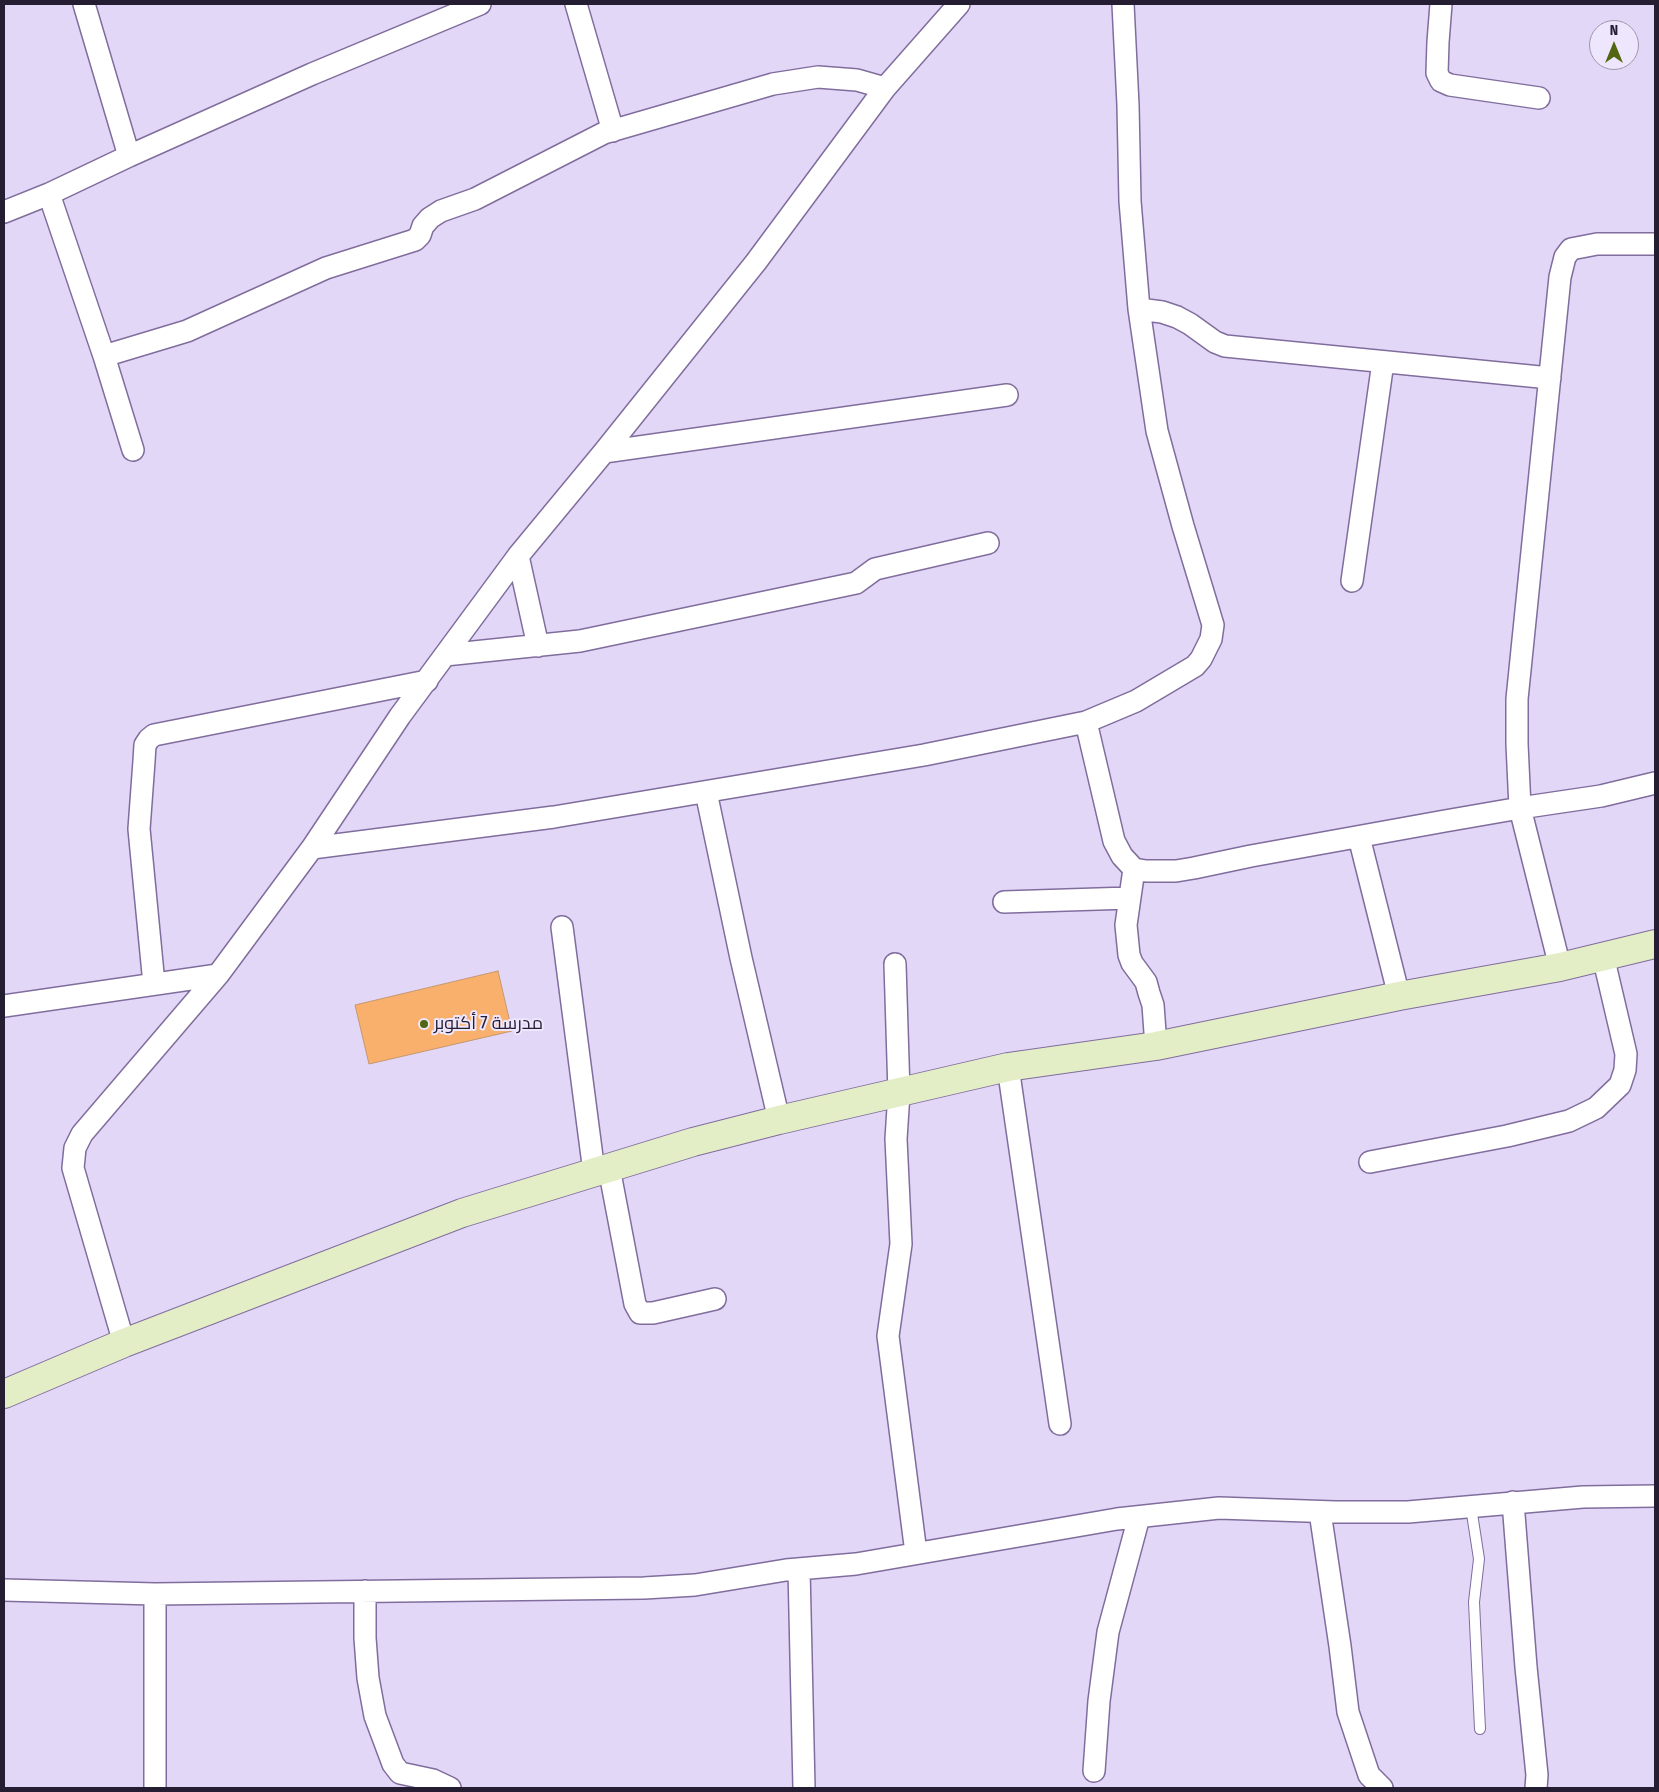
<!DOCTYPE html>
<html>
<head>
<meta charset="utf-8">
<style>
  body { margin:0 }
  #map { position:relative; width:1659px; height:1792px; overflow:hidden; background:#e3d7f7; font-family:"Fira Sans Condensed",sans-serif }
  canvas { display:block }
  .frame { position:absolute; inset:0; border:5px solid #251d31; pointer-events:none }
  .north { position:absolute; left:1589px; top:20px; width:50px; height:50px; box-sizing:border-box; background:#eee6fc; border:1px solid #9e96ab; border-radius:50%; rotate:0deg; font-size:14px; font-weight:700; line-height:20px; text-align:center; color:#251d31 }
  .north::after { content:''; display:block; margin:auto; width:18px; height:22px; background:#526510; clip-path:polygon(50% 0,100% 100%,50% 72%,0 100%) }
</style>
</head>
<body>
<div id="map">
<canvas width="1659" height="1792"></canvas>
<div class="frame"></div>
<div class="north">N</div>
</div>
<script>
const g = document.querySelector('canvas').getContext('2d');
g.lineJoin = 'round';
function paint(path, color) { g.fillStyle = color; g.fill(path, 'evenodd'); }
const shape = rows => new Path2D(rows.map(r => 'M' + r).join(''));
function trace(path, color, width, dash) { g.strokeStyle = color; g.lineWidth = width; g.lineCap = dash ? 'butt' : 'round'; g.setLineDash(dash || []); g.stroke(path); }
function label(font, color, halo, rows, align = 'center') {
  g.font = font + ' "Fira Sans Condensed",Cairo,sans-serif'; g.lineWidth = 4; g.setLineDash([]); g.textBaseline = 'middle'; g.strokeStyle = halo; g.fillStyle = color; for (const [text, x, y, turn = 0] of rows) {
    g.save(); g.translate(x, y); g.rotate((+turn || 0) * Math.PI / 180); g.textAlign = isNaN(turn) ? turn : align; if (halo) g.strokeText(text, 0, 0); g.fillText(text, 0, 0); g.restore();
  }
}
const building = shape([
  [498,971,512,1031,369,1064,355,1005,498,971]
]);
paint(building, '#fab06d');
trace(building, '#c4976f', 1);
const lane = shape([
  [1471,1507,1479,1559,1474,1602,1480,1729]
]);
const street = shape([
  [84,4,129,156],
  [576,4,613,131],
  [1441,4,1438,42,1437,73,1441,81,1450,85,1539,98],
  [49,194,104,356,133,450],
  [4,212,49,194,129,156,312,74,480,4],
  [1139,309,1162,312,1177,317,1190,324,1215,342,1225,346,1550,378],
  [104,356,187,331,326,268,415,240,420,235,423,226,430,218,441,211,475,199,604,133,773,84,818,77,857,80,885,88],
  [604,452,1007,395],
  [518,556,538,646],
  [1352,581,1383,362],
  [445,655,580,641,856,583,875,569,988,543],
  [1086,722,1114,841,1122,856,1134,869,1146,871,1176,871,1194,868,1251,856,1445,821,1520,808,1601,796,1655,783],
  [706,792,741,958,779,1120],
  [1359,837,1399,996],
  [312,848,554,817,924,755,1086,722,1136,701,1195,666,1201,659,1211,639,1213,625,1183,526,1157,431,1139,309,1130,201,1128,105,1123,4],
  [1134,869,1126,925,1129,955,1132,963,1146,982,1149,993,1153,1005,1156,1046],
  [1004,902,1129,898],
  [562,927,594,1172],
  [895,964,899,1093,896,1139,901,1244,888,1336,916,1553],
  [1560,967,1520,808,1517,744,1517,699,1560,277,1565,257,1571,249,1597,244,1655,244],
  [154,984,139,829,144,761,145,745,149,739,154,735,427,681],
  [4,1006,218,975],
  [1008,1067,1060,1424],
  [1370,1162,1507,1136,1569,1121,1596,1108,1620,1085,1625,1070,1626,1054,1603,956],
  [609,1168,635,1304,640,1313,653,1313,715,1299],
  [124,1343,73,1168,75,1148,82,1134,218,975,312,848,400,716,518,556,604,452,756,262,885,88,959,4],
  [1513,1502,1526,1667,1537,1775,1536,1788],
  [1320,1512,1340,1646,1348,1712,1369,1775,1382,1788],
  [799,1569,804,1788],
  [4,1590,155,1594,644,1588,695,1585,786,1570,856,1564,1117,1519,1219,1508,1335,1512,1408,1512,1583,1497,1655,1496],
  [365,1591,365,1638,368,1678,375,1716,393,1764,400,1773,433,1780,450,1788],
  [155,1594,155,1788],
  [1094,1771,1099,1701,1108,1632,1139,1517]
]);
const secondary = shape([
  [4,1394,124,1343,462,1213,693,1142,779,1120,1008,1067,1156,1046,1399,996,1560,967,1655,944]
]);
trace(lane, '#806d9d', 12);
trace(street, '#806d9d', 24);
trace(secondary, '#806d9d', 30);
trace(lane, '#fff', 10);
trace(street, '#fff', 21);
trace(secondary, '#e3edc6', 28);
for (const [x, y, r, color] of [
  [424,1024,5,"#526510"]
]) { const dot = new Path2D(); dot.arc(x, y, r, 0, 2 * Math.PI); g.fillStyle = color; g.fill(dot); trace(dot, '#eee6fc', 2); }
label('18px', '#251d31', '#eee6fc', [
  ["مدرسة 7 أكتوبر",434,1024]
], 'left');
</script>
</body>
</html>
